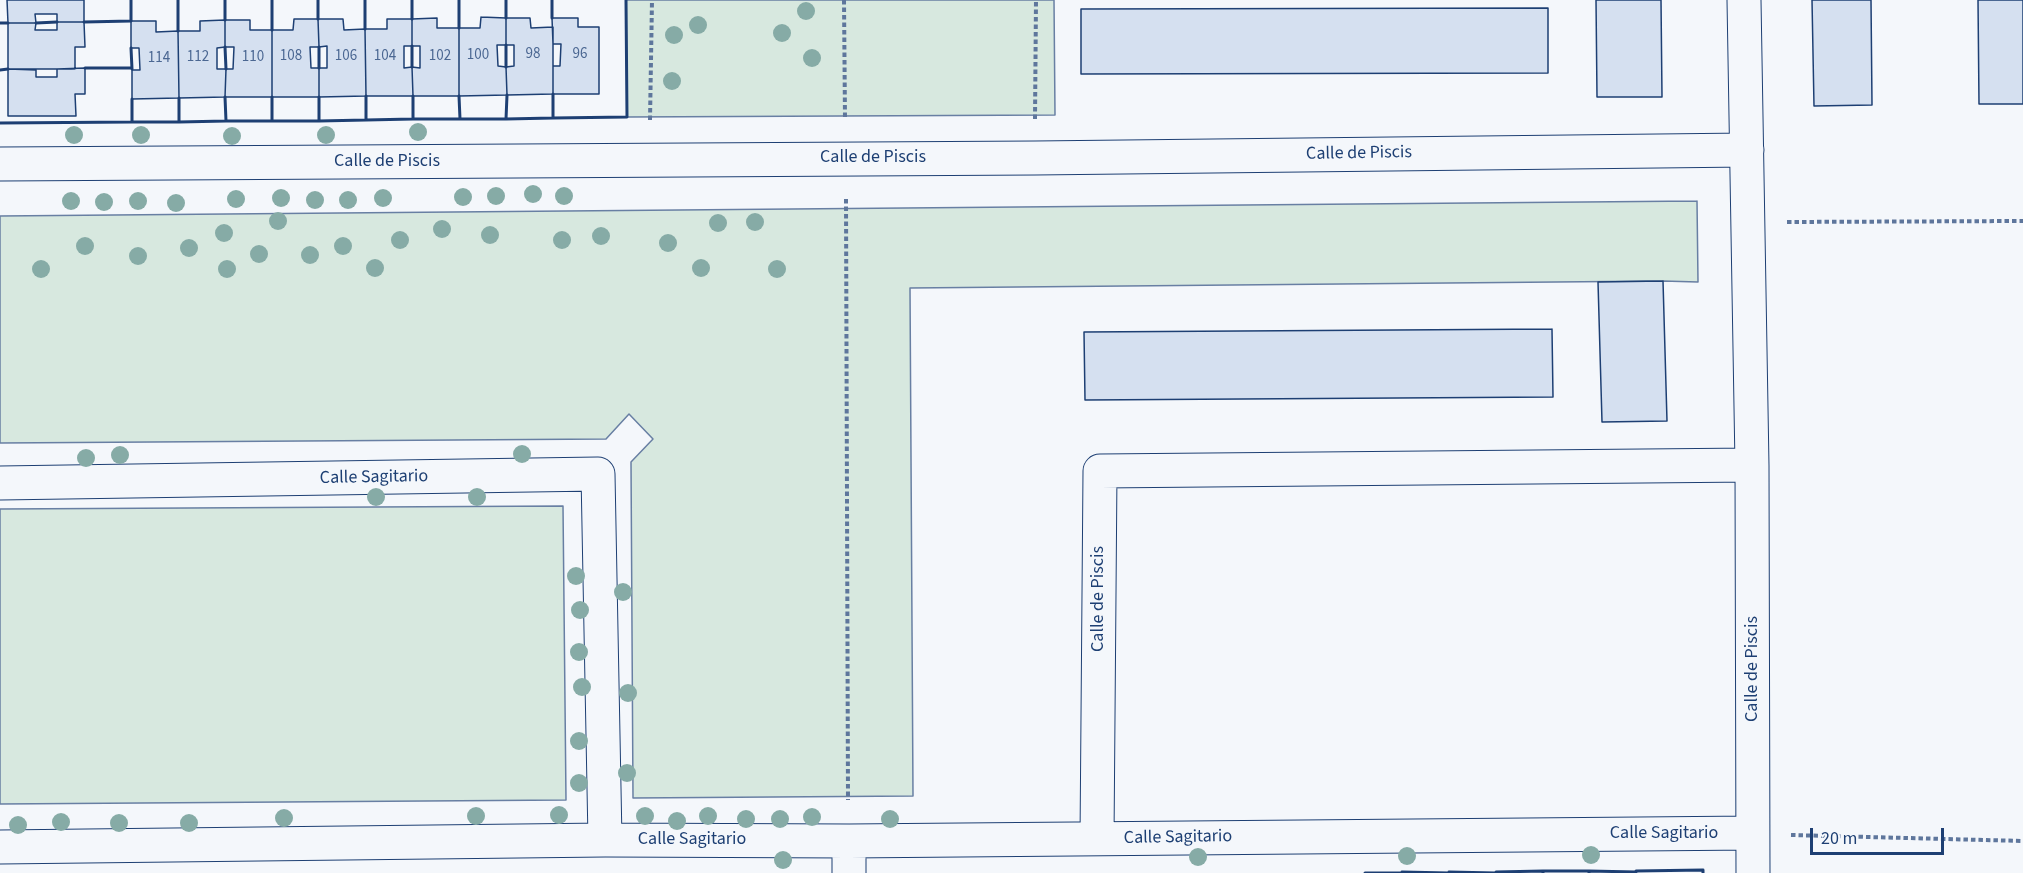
<!DOCTYPE html>
<html>
<head>
<meta charset="utf-8">
<style>
  body { margin:0 }
  #map { position:relative; width:2023px; height:873px; overflow:hidden; background:#f4f7fb; font-family:"Source Sans 3",sans-serif }
  canvas { display:block }
  .scale { position:absolute; left:1810px; top:828px; width:134px; height:27px; box-sizing:border-box; border:3px solid #1d3f73; border-top:0; padding-left:8px; font-size:18px; line-height:21px; white-space:nowrap; color:#1d3f73; -webkit-text-stroke:4px #f4f7fb; paint-order:stroke }
</style>
</head>
<body>
<div id="map">
<canvas width="2023" height="873"></canvas>
<div class="scale">20 m</div>
</div>
<script>
const g = document.querySelector('canvas').getContext('2d');
g.lineJoin = 'round';
function paint(path, color) { g.fillStyle = color; g.fill(path, 'evenodd'); }
const shape = rows => new Path2D(rows.map(r => 'M' + r).join(''));
function trace(path, color, width, dash) { g.strokeStyle = color; g.lineWidth = width; g.lineCap = dash ? 'butt' : 'round'; g.setLineDash(dash || []); g.stroke(path); }
function label(font, color, halo, rows, align = 'center') {
  g.font = font + ' "Source Sans 3",sans-serif'; g.lineWidth = 4.5; g.setLineDash([]); g.textBaseline = 'middle'; g.strokeStyle = halo; g.fillStyle = color; for (const [text, x, y, turn = 0] of rows) {
    g.save(); g.translate(x, y); g.rotate((+turn || 0) * Math.PI / 180); g.textAlign = isNaN(turn) ? turn : align; if (halo) g.strokeText(text, 0, 0); g.fillText(text, 0, 0); g.restore();
  }
}
const green = shape([
  [626,0,1054,0,1055,115,627,117,626,0],
  [1697,201,1698,282,1663,281,910,288,913,796,633,798,631,462,653,439,629,414,606,439,0,443,0,216,1697,201],
  [563,506,566,800,0,804,0,509,563,506]
]);
paint(green, '#d7e8df');
trace(green, '#687fa3', 1.5);
const building = shape([
  [7,0,84,0,84,22,57,22,57,14,35,14,36,23,8,23,7,0],
  [1596,0,1661,0,1662,97,1597,97,1596,0],
  [1812,0,1871,0,1872,105,1814,106,1812,0],
  [1978,0,2023,0,2023,104,1979,104,1978,0],
  [1548,8,1548,73,1081,74,1081,9,1548,8],
  [481,17,506,18,506,45,497,45,498,66,506,67,507,95,459,96,459,28,480,28,481,17],
  [437,18,437,28,459,28,459,96,413,96,412,67,420,68,420,46,412,46,412,19,437,18],
  [506,18,530,18,531,28,553,27,553,94,507,95,506,67,514,66,514,45,506,45,506,18],
  [552,18,578,18,578,27,599,27,599,94,553,94,553,66,560,66,561,44,553,44,552,18],
  [294,19,318,19,319,47,310,47,311,68,319,68,319,97,272,97,272,30,293,30,294,19],
  [318,19,343,19,344,30,365,29,366,96,319,97,319,68,327,68,327,46,319,47,318,19],
  [387,19,412,19,412,46,404,46,404,68,412,67,413,96,366,96,365,29,387,29,387,19],
  [225,20,225,47,217,48,217,69,226,69,225,97,179,98,178,31,200,31,200,21,225,20],
  [225,20,250,20,250,30,272,30,272,97,225,97,226,69,233,69,234,47,225,47,225,20],
  [131,21,156,21,156,32,178,31,179,98,132,99,132,70,140,70,139,48,131,48,131,21],
  [57,22,84,22,85,47,75,47,75,69,8,69,8,23,36,23,35,30,57,30,57,22],
  [85,68,85,94,75,94,76,116,8,116,8,69,36,70,36,77,57,77,57,69,85,68],
  [1663,281,1667,421,1602,422,1598,282,1663,281],
  [1552,329,1553,397,1085,400,1084,332,1552,329]
]);
paint(building, '#d5e0f0');
trace(building, '#1d3f73', 1.5);
const minor = shape([
  [1744,0,1752,465,1753,873],
  [0,164,1035,158,1747,150],
  [0,483,598,474,605,840],
  [1097,839,1100,471,1752,465],
  [849,841,849,873],
  [0,847,605,840,849,841,1752,833]
]);
trace(minor, '#1d3f73', 35);
trace(shape([
  [844,0,845,119],
  [1035,119,1036,0],
  [650,120,652,0],
  [846,199,848,800],
  [1787,222,2023,221],
  [1791,835,2023,841]
]), '#5e769c', 4, [4.5, 3]);
trace(minor, '#f4f7fb', 33);
trace(shape([
  [178,0,178,31],
  [225,0,225,20],
  [272,0,272,30],
  [318,0,318,19],
  [365,0,365,29],
  [412,0,412,19],
  [459,0,459,28],
  [506,0,506,18],
  [552,18,552,0],
  [84,22,131,21,131,0],
  [0,23,8,23],
  [36,23,57,22],
  [506,45,506,67],
  [412,46,412,67],
  [225,47,226,69],
  [319,47,319,68],
  [131,48,132,69],
  [85,68,132,68],
  [0,70,8,69],
  [553,118,627,117,626,0],
  [413,119,460,119,459,96],
  [460,119,506,119,507,95],
  [506,119,553,118,553,94],
  [366,120,413,119,413,96],
  [226,121,272,121,272,97],
  [272,121,319,121,319,97],
  [319,121,366,120,366,96],
  [132,122,179,122,179,98],
  [179,122,226,121,225,97],
  [0,123,132,122,132,99],
  [1543,871,1589,871,1589,873],
  [1589,871,1636,872],
  [1636,871,1703,870,1703,873],
  [1402,872,1449,873],
  [1449,872,1496,873],
  [1496,872,1543,871,1543,873],
  [1365,873,1402,873]
]), '#1d3f73', 3);
g.fillStyle = '#86aba6';
for (const [x, y] of [
  [806,11],
  [698,25],
  [782,33],
  [674,35],
  [812,58],
  [672,81],
  [418,132],
  [74,135],
  [141,135],
  [326,135],
  [232,136],
  [533,194],
  [496,196],
  [564,196],
  [463,197],
  [281,198],
  [383,198],
  [236,199],
  [315,200],
  [348,200],
  [71,201],
  [138,201],
  [104,202],
  [176,203],
  [278,221],
  [755,222],
  [718,223],
  [442,229],
  [224,233],
  [490,235],
  [601,236],
  [400,240],
  [562,240],
  [668,243],
  [85,246],
  [343,246],
  [189,248],
  [259,254],
  [310,255],
  [138,256],
  [375,268],
  [701,268],
  [41,269],
  [227,269],
  [777,269],
  [522,454],
  [120,455],
  [86,458],
  [376,497],
  [477,497],
  [576,576],
  [623,592],
  [580,610],
  [579,652],
  [582,687],
  [628,693],
  [579,741],
  [627,773],
  [579,783],
  [559,815],
  [476,816],
  [645,816],
  [708,816],
  [812,817],
  [284,818],
  [746,819],
  [780,819],
  [890,819],
  [677,821],
  [61,822],
  [119,823],
  [189,823],
  [18,825],
  [1591,855],
  [1407,856],
  [1198,857],
  [783,860]
]) { g.beginPath(); g.arc(x, y, 9, 0, 2 * Math.PI); g.fill(); }
label('15px', '#4b6792', null, [
  ["98",533,55],
  ["96",580,55],
  ["100",478,56],
  ["108",291,57],
  ["106",346,57],
  ["104",385,57],
  ["102",440,57],
  ["112",198,58],
  ["110",253,58],
  ["114",159,59]
]);
label('18px', '#1d3f73', '#f4f7fb', [
  ["Calle de Piscis",1359,154,-1],
  ["Calle de Piscis",873,158],
  ["Calle de Piscis",387,162],
  ["Calle Sagitario",374,478,-1],
  ["Calle de Piscis",1099,599,-90],
  ["Calle de Piscis",1753,669,-90],
  ["Calle Sagitario",1664,834],
  ["Calle Sagitario",1178,838,-1],
  ["Calle Sagitario",692,840]
]);
</script>
</body>
</html>
